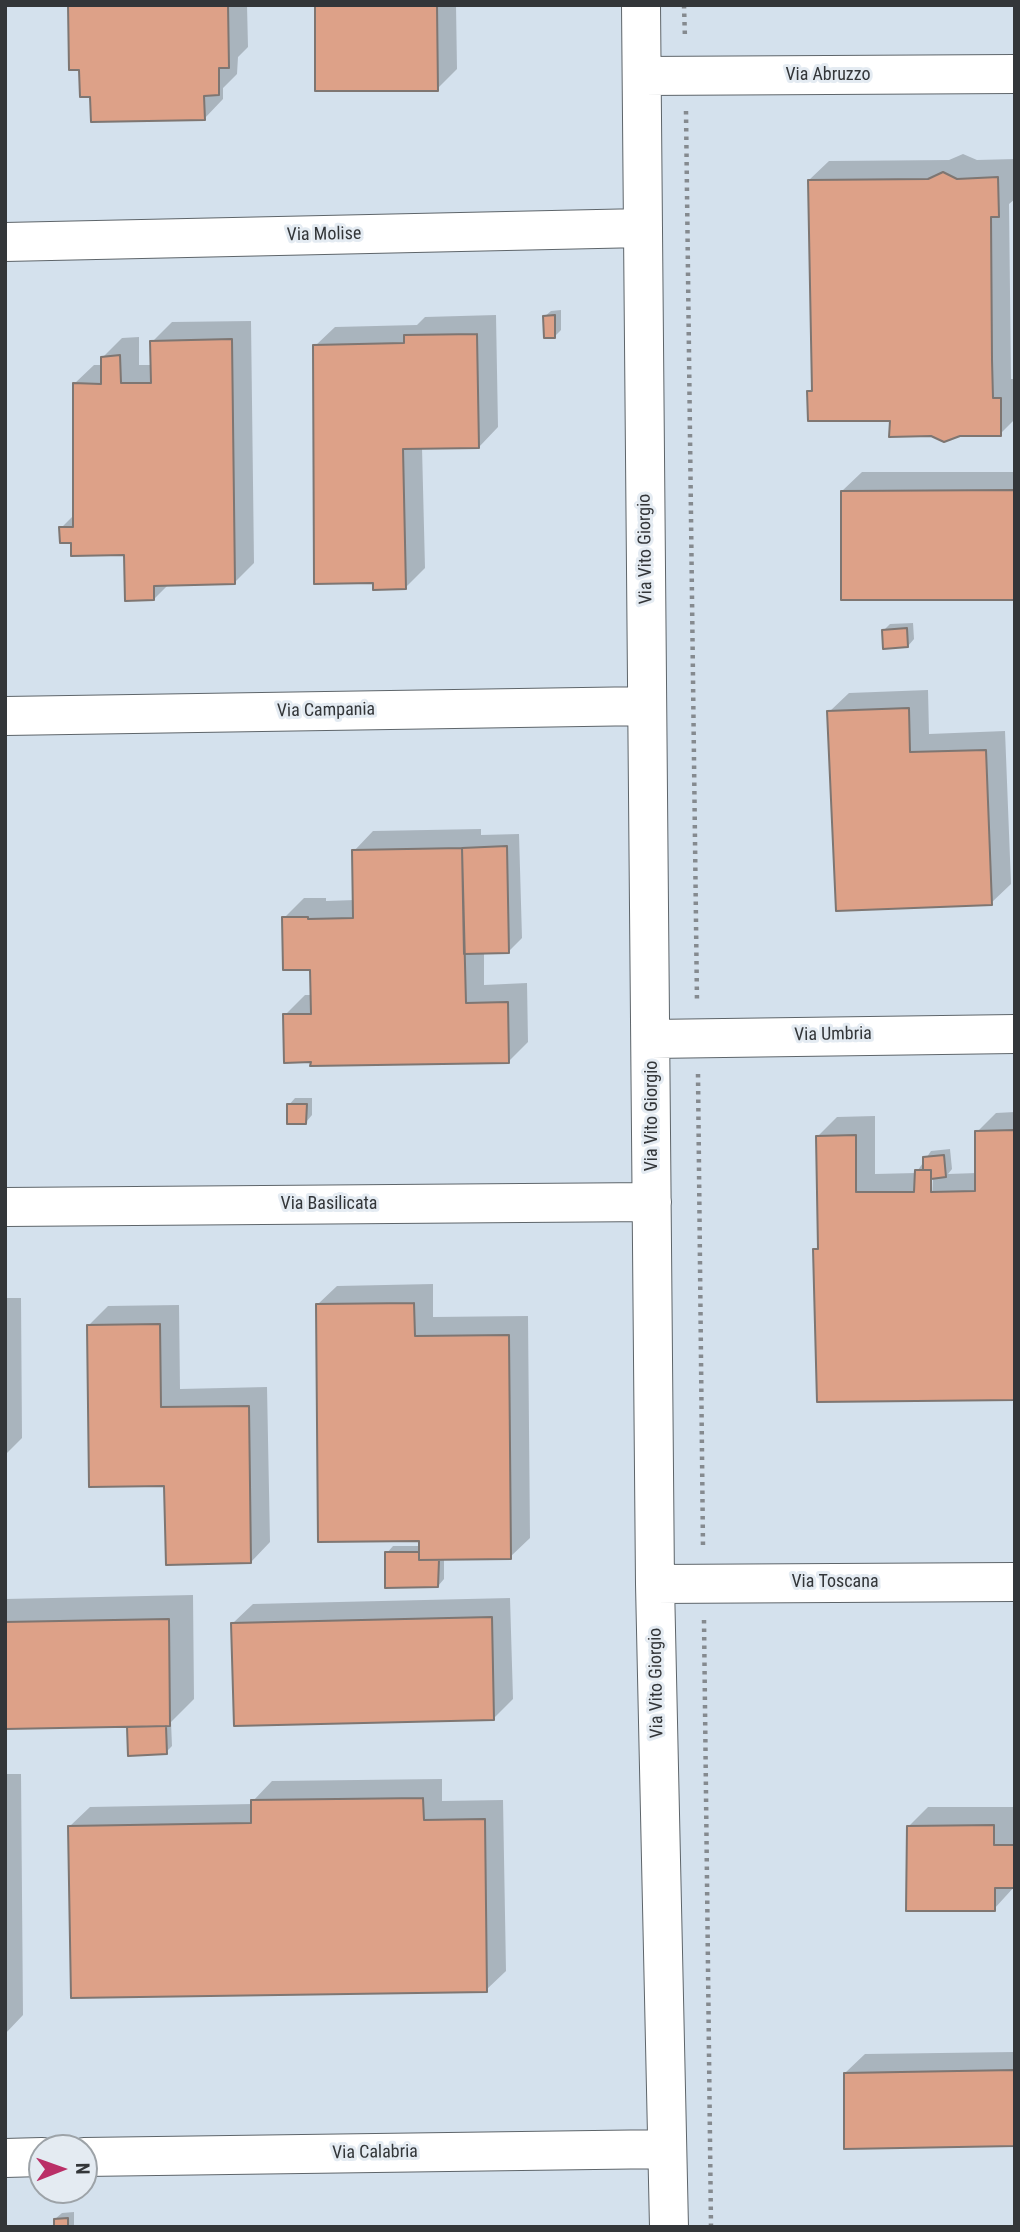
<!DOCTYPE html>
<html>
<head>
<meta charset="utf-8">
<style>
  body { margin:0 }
  #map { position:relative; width:1020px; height:2232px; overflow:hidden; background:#e4ebf2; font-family:"Roboto Condensed",sans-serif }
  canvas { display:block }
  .frame { position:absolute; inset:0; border:7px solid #333639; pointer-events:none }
  .north { position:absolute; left:28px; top:2134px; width:70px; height:70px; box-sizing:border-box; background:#e4ebf2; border:2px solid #9da3a8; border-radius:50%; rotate:89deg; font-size:19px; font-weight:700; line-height:28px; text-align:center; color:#333639 }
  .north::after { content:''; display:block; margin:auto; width:24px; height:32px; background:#ba2f67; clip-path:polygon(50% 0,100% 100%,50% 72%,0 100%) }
</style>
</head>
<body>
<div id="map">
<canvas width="1020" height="2232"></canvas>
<div class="frame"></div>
<div class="north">N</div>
</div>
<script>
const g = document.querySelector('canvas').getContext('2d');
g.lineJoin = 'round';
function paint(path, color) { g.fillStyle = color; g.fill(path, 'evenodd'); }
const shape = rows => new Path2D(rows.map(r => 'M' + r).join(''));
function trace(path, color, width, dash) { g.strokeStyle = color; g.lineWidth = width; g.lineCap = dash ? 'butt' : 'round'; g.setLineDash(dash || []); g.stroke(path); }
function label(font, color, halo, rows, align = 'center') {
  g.font = font + ' "Roboto Condensed",sans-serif'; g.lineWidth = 6; g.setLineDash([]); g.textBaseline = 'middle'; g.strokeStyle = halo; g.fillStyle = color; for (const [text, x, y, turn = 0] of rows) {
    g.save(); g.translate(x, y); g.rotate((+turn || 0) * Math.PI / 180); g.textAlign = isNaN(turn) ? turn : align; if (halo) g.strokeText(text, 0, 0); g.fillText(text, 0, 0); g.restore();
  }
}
paint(shape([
  [5,5,1015,5,1015,2227,5,2227],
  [42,2148,84,2148,84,2190,42,2190]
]), '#d4e1ed');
paint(shape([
  [70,5,247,5,248,47,238,57,237,74,223,88,223,99,204,119,92,95],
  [317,5,456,5,457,69,437,89],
  [963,154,977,160,1015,159,1015,199,1009,204,1011,379,1015,379,1015,419,1000,434,892,419,808,392,814,387,809,180,829,161,949,160],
  [561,310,561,330,555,336,544,317,551,311],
  [496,315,498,427,479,447,422,447,425,568,405,588,315,346,335,327,417,325,425,317],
  [251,321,254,563,234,583,169,584,154,599,126,553,73,541,61,528,75,514,74,384,94,365,103,365,103,357,122,338,139,337,139,365,153,365,152,342,172,322],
  [862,472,1015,472,1015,598,842,491],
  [913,623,914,639,908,646,884,630,890,624],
  [928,690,929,734,1005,731,1011,884,991,903,829,712,849,693],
  [481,829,481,835,519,834,522,938,509,951,484,951,484,985,527,983,528,1042,509,1061,313,1060,285,1015,305,995,312,995,312,968,284,918,304,898,326,898,326,901,355,900,354,851,373,831],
  [295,1098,312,1098,312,1115,306,1122,289,1105],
  [1015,1112,1015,1398,815,1250,820,1245,818,1136,837,1117,875,1116,875,1174,916,1173,931,1151,950,1149,952,1169,948,1174,977,1173,977,1132,996,1113],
  [929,1178,933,1178,932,1201,929,1201],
  [433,1284,433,1317,528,1316,530,1538,510,1557,444,1558,444,1579,438,1586,387,1553,393,1546,421,1546,420,1540,317,1305,337,1286],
  [5,1298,21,1298,22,1438,5,1455],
  [179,1305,180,1389,267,1387,270,1542,251,1562,166,1484,88,1326,108,1306],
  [193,1595,194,1699,171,1722,172,1746,166,1752,130,1754,129,1725,5,1727,5,1599],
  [510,1598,513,1699,493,1719,233,1623,253,1604],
  [5,1774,21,1774,23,2015,5,2034],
  [442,1779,442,1801,503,1800,506,1971,486,1990,70,1826,90,1807,253,1804,253,1801,272,1781],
  [928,1807,1013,1807,1015,1886,994,1909,908,1827],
  [1015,2052,1015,2144,845,2073,865,2054],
  [74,2212,74,2227,56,2227,55,2219,62,2213]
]), '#0003');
const building = shape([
  [68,5,228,5,229,68,219,68,219,95,204,96,205,120,91,122,90,97,80,97,79,70,69,70,68,5],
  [315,5,437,5,438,91,315,91,315,5],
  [943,172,957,179,998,177,999,217,991,217,992,360,993,398,1001,398,1001,436,960,436,944,442,931,436,889,437,890,421,808,421,807,391,812,391,808,180,928,179,943,172],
  [555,315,555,338,544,338,543,316,555,315],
  [477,334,479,448,403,449,406,589,373,590,373,583,314,584,313,345,404,343,404,335,477,334],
  [232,339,235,584,154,586,154,600,125,601,124,555,71,556,71,543,60,543,59,527,73,527,73,383,101,384,101,357,120,355,121,383,151,383,150,341,232,339],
  [1015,490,1015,600,841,600,841,491,1015,490],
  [907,628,908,647,883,649,882,630,907,628],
  [909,708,910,752,986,750,992,905,836,911,827,711,909,708],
  [507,846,509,953,464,954,462,848,507,846],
  [462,848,466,1003,508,1002,509,1063,310,1066,311,1062,284,1063,283,1014,311,1014,310,970,283,970,282,917,308,917,308,919,353,918,352,850,462,848],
  [287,1104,307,1104,306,1124,287,1124,287,1104],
  [1015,1130,1015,1400,817,1402,813,1249,818,1249,816,1136,856,1135,856,1192,914,1192,915,1170,931,1170,931,1192,975,1191,975,1131,1015,1130],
  [944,1155,946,1177,931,1179,931,1170,923,1170,923,1157,944,1155],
  [414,1303,415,1336,509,1335,511,1559,419,1560,419,1541,318,1542,316,1304,414,1303],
  [160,1324,161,1407,249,1406,251,1563,166,1565,164,1486,89,1487,87,1325,160,1324],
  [385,1552,419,1552,419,1560,439,1560,438,1587,385,1588,385,1552],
  [492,1617,494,1720,234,1726,231,1623,492,1617],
  [169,1619,170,1726,5,1729,5,1622,169,1619],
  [166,1726,167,1754,128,1756,127,1727,166,1726],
  [423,1798,424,1820,485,1819,487,1992,71,1998,68,1826,251,1823,251,1800,423,1798],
  [994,1825,994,1845,1015,1845,1015,1888,995,1888,995,1911,906,1911,907,1826,994,1825],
  [1015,2070,1015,2146,844,2149,844,2073,1015,2070],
  [68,2218,68,2227,54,2227,54,2219,68,2218]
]);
paint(building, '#dda188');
trace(building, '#7e7672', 2);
const minor = shape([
  [641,5,655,1584,669,2227],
  [642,76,1015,74],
  [5,242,643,228],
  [5,716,647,706],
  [651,1039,1015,1034],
  [5,1207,652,1202],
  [655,1584,1015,1582],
  [84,2157,667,2149],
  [5,2158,42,2157]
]);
trace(minor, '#5e656a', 40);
trace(shape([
  [684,5,685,39],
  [686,111,697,1002],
  [698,1074,703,1548],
  [704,1620,711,2227]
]), '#858a8f', 4.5, [3.5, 5]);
trace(minor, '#fff', 38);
label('18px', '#333639', '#e4ebf2', [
  ["Via Abruzzo",828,75],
  ["Via Molise",324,235,-1],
  ["Via Vito Giorgio",646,549,-91],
  ["Via Campania",326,711,-1],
  ["Via Umbria",833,1035,-1],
  ["Via Vito Giorgio",652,1116,-90],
  ["Via Basilicata",329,1204],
  ["Via Toscana",835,1582],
  ["Via Vito Giorgio",657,1683,-91],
  ["Via Calabria",375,2153,-1]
]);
</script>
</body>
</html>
